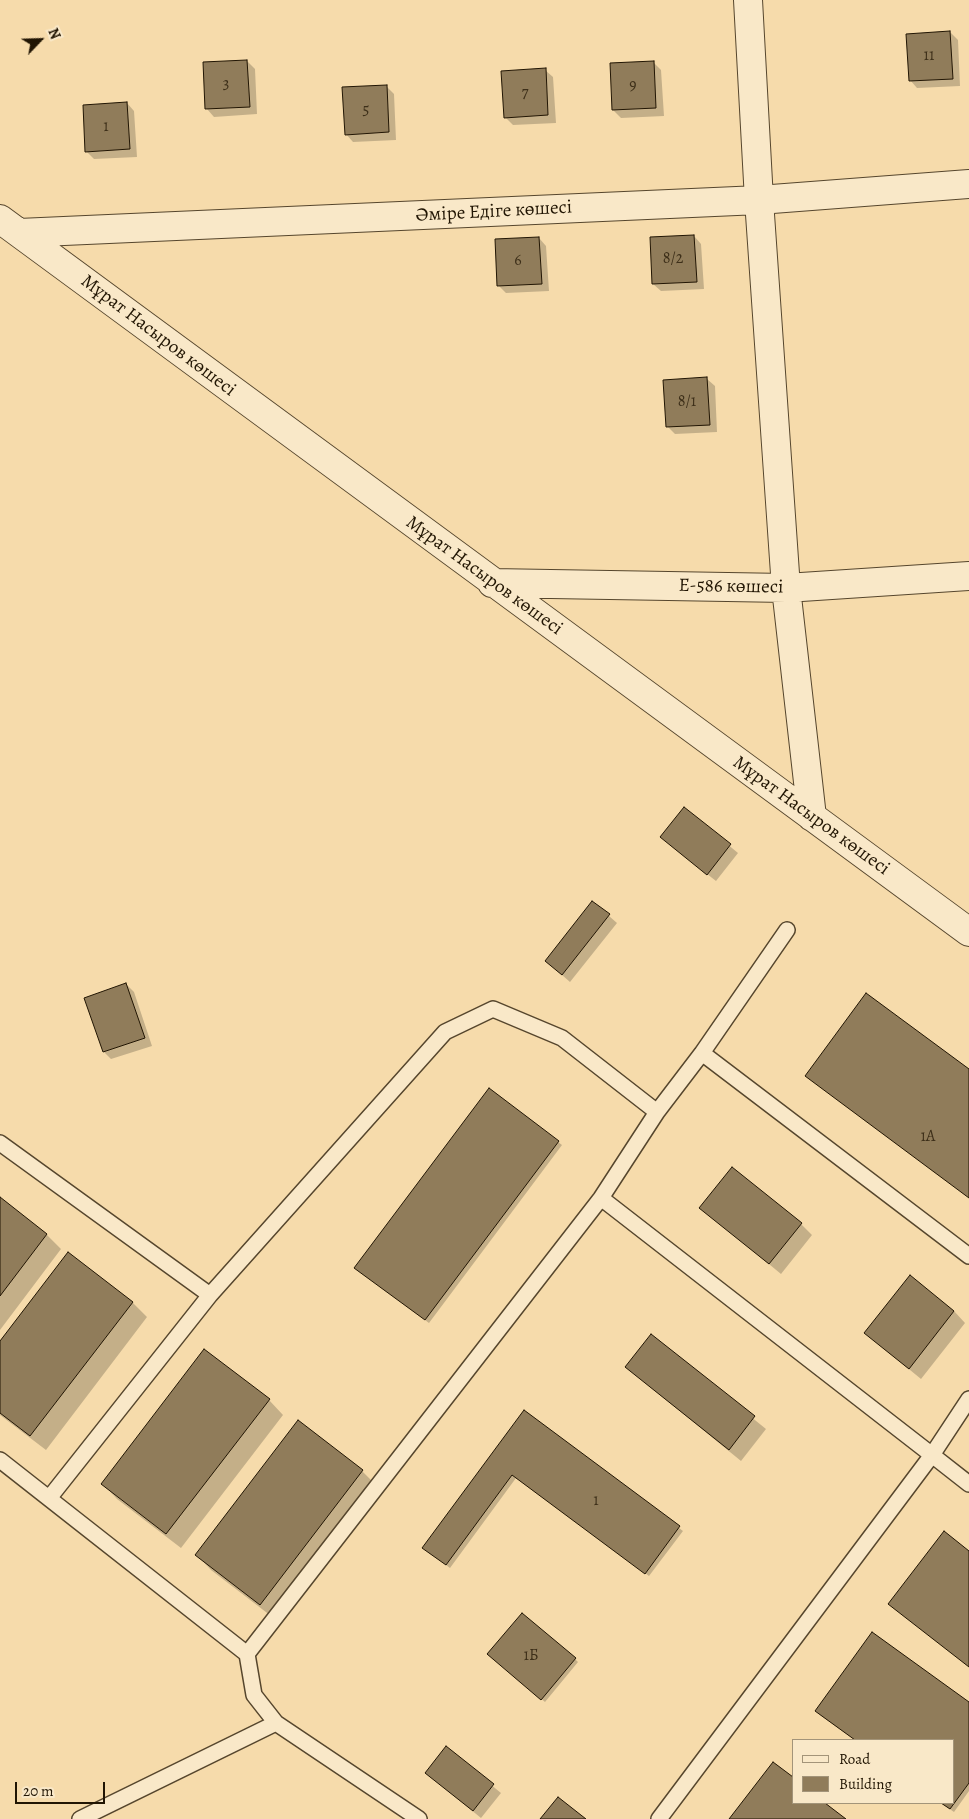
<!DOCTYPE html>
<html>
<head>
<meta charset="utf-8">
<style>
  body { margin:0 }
  #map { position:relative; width:969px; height:1819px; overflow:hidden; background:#f6dbab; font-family:Alegreya,serif }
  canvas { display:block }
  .legend { position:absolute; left:792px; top:1739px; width:162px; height:65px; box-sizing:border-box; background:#f9e8c8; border:1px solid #a39479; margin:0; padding:6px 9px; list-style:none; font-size:15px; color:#211503 }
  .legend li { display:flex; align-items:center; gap:10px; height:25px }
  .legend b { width:25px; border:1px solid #a39479 }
  .north { position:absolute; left:15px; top:15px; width:50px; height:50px; -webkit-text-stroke:4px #f9e8c8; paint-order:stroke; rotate:66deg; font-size:14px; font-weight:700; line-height:20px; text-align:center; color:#211503 }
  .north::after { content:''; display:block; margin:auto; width:18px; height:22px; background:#211503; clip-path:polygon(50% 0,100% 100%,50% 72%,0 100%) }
  .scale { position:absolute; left:15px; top:1782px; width:90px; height:22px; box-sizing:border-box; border:2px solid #211503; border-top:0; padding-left:6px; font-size:15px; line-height:18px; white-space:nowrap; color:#211503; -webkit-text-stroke:4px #f9e8c8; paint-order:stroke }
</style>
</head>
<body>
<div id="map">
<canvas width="969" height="1819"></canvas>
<ul class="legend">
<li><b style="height:6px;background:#f9e8c8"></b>Road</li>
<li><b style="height:14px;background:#907c5a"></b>Building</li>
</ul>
<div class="north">N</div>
<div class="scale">20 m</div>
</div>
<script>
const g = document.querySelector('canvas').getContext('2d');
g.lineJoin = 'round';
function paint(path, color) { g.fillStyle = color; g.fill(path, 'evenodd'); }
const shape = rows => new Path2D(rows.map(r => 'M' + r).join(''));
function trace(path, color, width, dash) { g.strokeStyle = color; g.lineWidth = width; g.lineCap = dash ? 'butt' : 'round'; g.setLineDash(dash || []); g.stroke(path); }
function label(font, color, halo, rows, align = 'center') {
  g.font = font + ' Alegreya,serif'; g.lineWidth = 4.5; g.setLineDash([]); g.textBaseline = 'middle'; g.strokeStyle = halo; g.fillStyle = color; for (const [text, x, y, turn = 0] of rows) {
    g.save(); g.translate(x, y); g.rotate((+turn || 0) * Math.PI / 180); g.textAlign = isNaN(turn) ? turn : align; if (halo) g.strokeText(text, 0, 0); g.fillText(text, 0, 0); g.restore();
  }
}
paint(shape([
  [950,32,958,40,960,86,917,88,910,80],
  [247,61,255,69,257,114,214,117,207,109],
  [653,62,661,70,664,116,621,118,613,110,611,65],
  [545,70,553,77,556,123,513,125,505,117],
  [386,86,394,94,396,140,353,142,346,134],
  [127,103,134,111,137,157,94,159,86,151],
  [694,236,701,244,704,289,661,291,653,284],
  [539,238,546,246,549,291,506,293,499,286],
  [707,379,715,386,717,432,675,434,667,426],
  [685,809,738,853,716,881,670,845],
  [593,902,617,923,570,982,546,961],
  [126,984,134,992,152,1046,111,1059,104,1052,85,999],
  [489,1090,562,1145,429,1323,359,1271],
  [0,1199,47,1235,61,1249,0,1330],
  [701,1208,801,1224,812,1235,781,1274],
  [132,1302,147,1317,46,1450,0,1415,0,1343],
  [954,1311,965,1323,921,1379,865,1333],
  [651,1336,766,1429,741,1461,626,1367],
  [269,1400,283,1415,181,1548,117,1499,103,1484],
  [524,1412,683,1531,649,1576,516,1478,450,1568,427,1551],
  [298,1422,362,1471,377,1486,275,1619,211,1570,197,1555],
  [492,1657,575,1659,578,1662,545,1702],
  [969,1704,969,1791,954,1812,941,1803,953,1803,953,1740,855,1740,820,1715],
  [446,1748,501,1793,481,1818,426,1773]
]), '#0003');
const building = shape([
  [950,31,953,79,909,81,906,34,950,31],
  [247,60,250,107,205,109,203,62,247,60],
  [654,61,656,108,612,110,610,63,654,61],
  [546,68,548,115,504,118,501,71,546,68],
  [387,85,389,132,345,135,342,87,387,85],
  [127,102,130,149,85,152,83,105,127,102],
  [694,235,697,282,652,284,650,237,694,235],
  [539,237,542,284,497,286,495,239,539,237],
  [707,377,710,425,666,427,663,380,707,377],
  [684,807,731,844,707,875,660,837,684,807],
  [592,901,610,914,562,975,545,961,592,901],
  [126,983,145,1038,103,1052,84,998,126,983],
  [866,993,969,1069,969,1198,805,1076,866,993],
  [489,1088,559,1141,425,1320,354,1268,489,1088],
  [732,1167,802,1223,769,1264,699,1208,732,1167],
  [0,1197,47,1234,0,1296,0,1197],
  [68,1252,133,1302,30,1436,0,1413,0,1341,68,1252],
  [910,1275,954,1311,909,1369,864,1333,910,1275],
  [651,1334,755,1416,729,1450,625,1367,651,1334],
  [204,1349,270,1399,166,1534,101,1484,204,1349],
  [524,1410,680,1526,645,1574,512,1475,446,1565,422,1548,524,1410],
  [298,1420,363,1470,260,1605,195,1555,298,1420],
  [944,1531,969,1551,969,1667,888,1604,944,1531],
  [522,1613,576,1658,541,1700,487,1654,522,1613],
  [872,1632,969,1702,969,1783,950,1809,941,1803,953,1803,953,1740,855,1740,815,1711,872,1632],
  [446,1746,494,1784,473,1811,425,1773,446,1746],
  [773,1762,793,1777,793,1803,825,1803,846,1819,729,1819,773,1762],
  [558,1797,586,1819,540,1819,558,1797]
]);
paint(building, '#907c5a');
trace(building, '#211503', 1);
const lane = shape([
  [702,1053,969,1256],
  [0,1143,210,1295,445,1032,493,1009,562,1038,657,1112],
  [601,1198,932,1455,659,1819],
  [969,1399,932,1455,969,1484],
  [0,1460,247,1654,601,1198,657,1112,702,1053,787,930],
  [50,1497,210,1295],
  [247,1654,254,1695,276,1723],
  [80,1819,276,1723,419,1819]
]);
const street = shape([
  [748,0,759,200,786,588,812,817],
  [0,219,969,932],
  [19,233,759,200,969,184],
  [492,583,786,588,969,576]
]);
trace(lane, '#56462d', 18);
trace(street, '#56462d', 30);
trace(lane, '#f9e8c8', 15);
trace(street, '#f9e8c8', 28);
label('16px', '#3d2f19', null, [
  ["11",929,56],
  ["3",226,84],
  ["9",633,86],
  ["7",525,93],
  ["5",366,110],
  ["1",106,127],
  ["8/2",673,259],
  ["6",518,261],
  ["8/1",687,402],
  ["1А",928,1137],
  ["1",596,1501],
  ["1Б",531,1656]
]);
label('19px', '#211503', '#f9e8c8', [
  ["Әміре Едіге көшесі",494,212,-3],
  ["Мұрат Насыров көшесі",158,336,37],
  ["Мұрат Насыров көшесі",484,576,36],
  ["Е-586 көшесі",731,587,1],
  ["Мұрат Насыров көшесі",811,816,36]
]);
</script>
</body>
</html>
